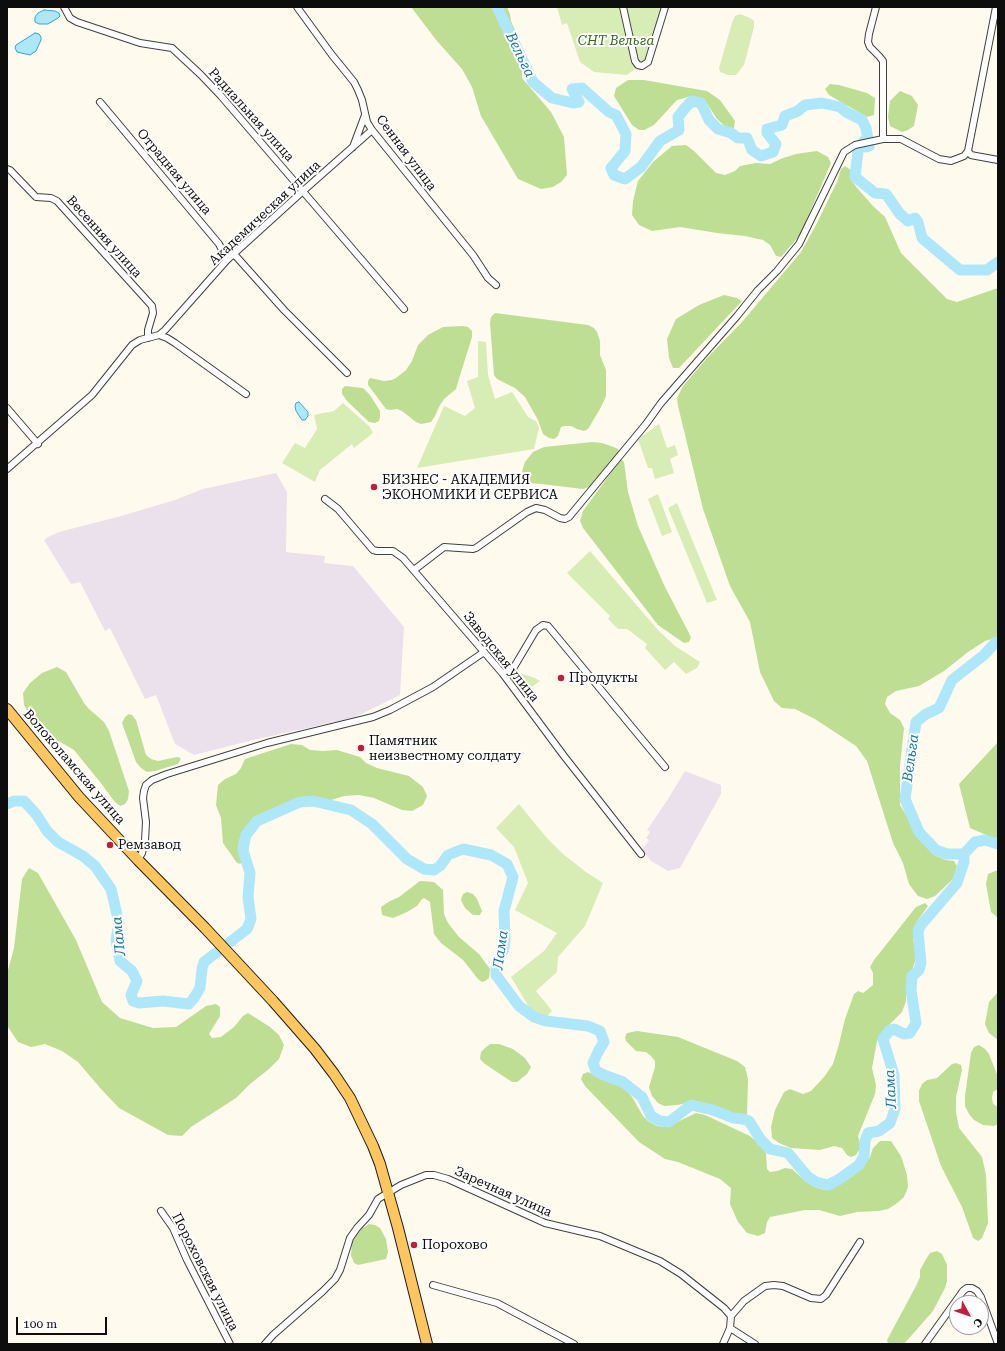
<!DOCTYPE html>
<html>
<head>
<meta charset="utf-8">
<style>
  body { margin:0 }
  #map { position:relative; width:1005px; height:1351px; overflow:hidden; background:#fffaee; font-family:"Roboto Serif",serif }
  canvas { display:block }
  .frame { position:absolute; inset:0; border:8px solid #0d0d0d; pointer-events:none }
  .north { position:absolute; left:949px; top:1295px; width:40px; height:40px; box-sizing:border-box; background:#fff; border:1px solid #9e9e9e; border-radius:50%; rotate:130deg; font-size:11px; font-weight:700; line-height:16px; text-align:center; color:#0d0d0d }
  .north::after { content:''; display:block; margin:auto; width:14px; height:18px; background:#c61c39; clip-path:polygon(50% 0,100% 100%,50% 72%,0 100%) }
  .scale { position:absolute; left:16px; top:1317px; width:91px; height:18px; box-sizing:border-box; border:2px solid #0d0d0d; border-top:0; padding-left:5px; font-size:12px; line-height:14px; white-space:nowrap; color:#0d0d0d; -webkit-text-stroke:3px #fff; paint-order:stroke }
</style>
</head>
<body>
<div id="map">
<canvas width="1005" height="1351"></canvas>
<div class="frame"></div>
<div class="north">С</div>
<div class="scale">100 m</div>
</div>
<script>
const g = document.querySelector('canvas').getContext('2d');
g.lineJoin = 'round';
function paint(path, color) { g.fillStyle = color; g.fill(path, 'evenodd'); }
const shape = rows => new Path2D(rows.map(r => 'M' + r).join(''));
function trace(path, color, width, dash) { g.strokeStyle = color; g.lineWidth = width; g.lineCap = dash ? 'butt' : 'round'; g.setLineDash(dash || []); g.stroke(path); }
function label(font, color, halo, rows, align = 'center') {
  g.font = font + ' "Roboto Serif",serif'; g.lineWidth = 4; g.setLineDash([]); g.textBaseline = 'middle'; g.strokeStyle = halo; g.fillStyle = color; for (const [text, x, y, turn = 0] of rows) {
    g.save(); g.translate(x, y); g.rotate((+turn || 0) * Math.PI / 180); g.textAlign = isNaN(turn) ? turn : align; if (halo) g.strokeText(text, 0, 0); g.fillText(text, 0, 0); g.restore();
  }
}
paint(shape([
  [276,473,287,492,286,552,325,556,324,563,353,566,404,627,400,695,353,718,253,740,194,755,175,744,156,695,145,699,110,628,105,631,80,582,71,584,44,540,48,537,59,532,121,516,175,500,203,489],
  [685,771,721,785,721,794,680,868,668,871,651,861,642,850,649,840,646,838,650,832,647,830,668,799]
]), '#eae1ed');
paint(shape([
  [557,7,662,7,645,61,627,75,594,72,580,62,567,23,562,25],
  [740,14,750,18,754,21,754,27,744,65,736,75,728,75,720,72,719,68,732,23,735,16],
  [478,341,486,342,488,375,495,399,512,392,528,417,536,421,539,428,534,449,417,468,444,406,465,416,475,408,467,381,478,377],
  [343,403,370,427,373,433,354,448,352,444,320,470,315,482,282,463,295,443,305,448,317,429,314,415,334,411],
  [659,424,667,448,675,445,678,455,670,459,674,473,655,479,652,468,648,468,638,439],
  [658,494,672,532,662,536,648,499],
  [677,503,717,600,707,603,668,508],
  [590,551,658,630,675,646,700,662,697,668,686,674,674,662,665,670,645,648,647,644,627,629,618,629,608,619,610,616,567,573],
  [520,673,535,678,540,681,522,694,509,679,511,676],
  [519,804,546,837,563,854,586,872,603,883,585,926,558,957,557,972,536,991,552,1011,547,1016,540,1016,529,1007,511,977,544,951,557,933,515,910,528,883,514,847,496,828]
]), '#d8ecb5');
paint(shape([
  [411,7,507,7,510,14,511,21,523,49,522,78,551,112,564,137,567,175,561,182,553,187,541,189,518,179,481,116,472,87,462,69,437,41],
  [628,80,644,80,707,91,720,100,735,121,734,128,728,129,717,119,704,99,692,96,677,100,654,125,644,130,639,130,632,125,614,96,616,88],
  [830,84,839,85,867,93,875,98,874,115,867,117,829,95,825,89],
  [900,91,912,96,918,105,914,126,908,130,902,132,890,126,888,117,890,101],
  [686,145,694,151,716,173,725,175,735,171,740,166,756,163,770,164,783,158,796,154,817,151,828,157,831,163,800,235,781,257,776,256,770,245,763,240,745,236,717,233,680,227,652,231,639,225,632,215,633,201,638,181,653,162,672,146],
  [845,166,851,170,851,180,858,189,873,206,885,217,901,253,947,299,957,302,998,288,998,637,985,641,968,652,944,671,919,686,896,691,887,697,885,704,890,713,900,720,904,728,900,766,900,805,923,843,936,856,946,860,954,861,957,866,953,879,935,896,927,899,918,896,909,884,903,863,893,843,867,761,856,746,815,719,795,709,782,708,774,701,760,672,750,622,730,586,703,509,678,406,677,398,683,386,708,357,742,322,801,252,816,225,837,182,841,169],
  [724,295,737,298,742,301,679,368,673,368,669,358,667,339,676,319,699,305],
  [495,313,588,325,594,328,597,332,600,341,600,355,606,370,606,396,600,409,588,429,584,431,577,429,571,426,565,426,561,427,558,436,554,439,549,438,543,434,538,420,525,397,515,388,497,379,494,375,490,323,491,317],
  [463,326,468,327,472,331,472,337,458,382,456,389,444,399,440,405,435,416,431,422,421,424,416,422,402,411,397,409,390,410,386,409,368,385,368,381,370,378,384,381,392,380,396,378,406,370,412,361,418,345,428,335,443,327],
  [345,386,363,388,370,395,380,411,380,417,379,421,375,423,369,422,348,402,342,394,342,389],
  [592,442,602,443,616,448,619,450,618,453,589,487,583,489,541,484,531,483,525,478,522,471,525,462,533,452,544,447],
  [621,459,624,462,628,492,638,526,664,585,691,637,689,642,684,643,658,625,583,528,580,521,583,511],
  [57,667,66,672,84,703,89,709,104,722,109,731,129,791,128,799,125,804,120,806,114,801,100,782,74,750,45,733,32,719,24,705,23,693,30,683,42,673],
  [129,714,132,715,136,720,146,755,151,759,158,761,177,757,181,758,178,764,155,771,147,772,141,768,136,762,122,723,125,717],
  [998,742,998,840,970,828,959,784],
  [291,744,302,745,310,750,323,751,337,750,360,757,366,763,377,768,409,776,423,787,427,796,423,805,412,811,402,810,374,798,359,795,344,796,328,801,310,796,298,799,277,807,258,817,246,826,239,841,238,851,243,861,240,864,237,863,223,843,221,818,216,805,218,785,225,779,236,774,241,768,245,759],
  [29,868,38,873,76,940,102,1002,120,1018,153,1028,176,1027,206,1006,216,1004,220,1007,220,1016,209,1034,212,1038,221,1037,234,1027,243,1016,248,1013,270,1027,279,1035,284,1045,279,1059,269,1069,250,1084,236,1098,191,1127,182,1136,168,1135,119,1108,101,1089,78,1062,62,1051,45,1044,31,1047,18,1042,8,1027,7,974,14,948,22,879],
  [998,870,998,916,997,917,991,912,986,884,988,874],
  [420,881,434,882,443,890,444,914,448,923,459,937,479,954,490,969,489,978,485,981,482,982,478,979,463,960,441,943,434,934,430,902,424,898,422,899,417,906,407,912,393,918,382,915,381,907,390,901,399,897],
  [467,892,473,894,477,899,482,911,480,915,473,915,465,908,461,900,463,894],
  [925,903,928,906,918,920,915,927,913,939,916,954,915,962,906,985,906,1001,902,1012,887,1027,877,1041,872,1068,876,1085,875,1094,860,1131,858,1136,861,1147,856,1155,851,1157,847,1155,842,1148,834,1146,820,1150,791,1148,779,1143,772,1138,771,1127,775,1110,784,1092,790,1089,803,1094,811,1091,824,1077,833,1064,839,1044,845,1019,854,994,858,991,863,993,873,985,873,973,870,967,874,960,916,907],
  [998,992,998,1040,989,1033,985,1024,989,1002],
  [637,1031,678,1037,737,1061,745,1067,748,1079,747,1115,743,1116,735,1115,722,1110,696,1102,686,1103,678,1105,664,1106,658,1103,652,1096,649,1087,655,1067,655,1061,651,1056,646,1052,636,1051,626,1041,625,1037,627,1033],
  [490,1044,499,1044,513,1049,525,1058,531,1067,527,1074,517,1082,512,1082,485,1064,480,1059,481,1052,485,1048],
  [979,1045,985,1049,989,1054,998,1077,998,1089,993,1092,992,1098,993,1104,998,1107,998,1124,994,1126,983,1125,974,1120,969,1114,965,1106,965,1096,971,1053,974,1047],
  [956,1063,961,1065,962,1070,956,1097,956,1112,959,1128,982,1157,986,1175,988,1223,982,1238,978,1241,973,1238,962,1207,941,1166,919,1101,919,1091,922,1084,927,1080,937,1078,952,1064],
  [588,1072,618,1085,626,1090,632,1097,643,1116,648,1121,657,1126,667,1127,696,1113,705,1115,750,1136,759,1144,766,1153,767,1169,770,1172,777,1171,785,1168,792,1169,803,1179,818,1188,825,1190,836,1186,853,1176,870,1157,873,1148,880,1141,891,1141,901,1156,907,1175,908,1187,904,1197,896,1204,888,1209,879,1211,857,1212,840,1216,819,1210,805,1210,770,1217,767,1222,765,1233,758,1236,747,1233,738,1222,730,1204,731,1188,720,1179,678,1162,665,1159,639,1142,585,1086,581,1079,583,1074],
  [369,1224,375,1225,380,1228,386,1239,388,1252,386,1259,358,1265,354,1263,351,1255,352,1242,361,1229],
  [937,1251,942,1254,947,1265,947,1281,945,1288,933,1311,904,1344,888,1344,887,1340,916,1286,920,1277,920,1270,925,1261,930,1253]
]), '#bdde93');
const water = shape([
  [44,10,55,11,59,13,60,16,58,18,48,24,39,24,35,22,35,17,38,13,44,10],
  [35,33,39,34,41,37,41,40,36,51,30,55,17,52,15,48,16,45,35,33],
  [299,402,308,412,308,416,305,420,302,420,296,411,295,406,296,403,299,402]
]);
paint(water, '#afe7fa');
trace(water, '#31a7d6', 1);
trace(shape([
  [497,7,533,82,552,98,573,103,579,102,572,89,582,88,609,112,616,115,626,134,625,151,611,168,614,175,625,179,641,167,660,141,679,130,678,117,685,108,692,101,701,103,709,120,718,129,731,133,738,138,747,138,752,150,761,156,773,152,776,144,767,133,767,129,782,125,785,116,798,111,805,105,822,103,840,107,846,112,862,120,866,128,869,146,866,147,864,141,858,151,855,177,875,193,886,194,900,214,908,221,915,218,918,222,922,238,960,270,987,270,998,262],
  [7,804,14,801,24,801,36,814,47,831,58,842,83,856,95,866,111,889,119,923,116,940,120,961,132,971,137,981,131,995,133,1001,139,1003,163,1001,189,1004,194,998,200,988,202,969,204,962,247,929,251,919,248,897,250,873,243,850,246,835,257,821,300,802,313,801,351,810,372,824,407,859,424,869,434,870,440,866,448,855,463,849,491,855,507,864,513,877,504,911,505,940,504,948,496,967,496,975,519,1006,534,1017,546,1021,588,1026,600,1031,604,1042,599,1050,593,1063,596,1071,604,1075,623,1082,642,1097,651,1116,660,1121,669,1122,691,1105,713,1110,733,1118,743,1119,749,1121,761,1140,770,1149,788,1153,808,1177,816,1182,828,1185,838,1180,859,1165,864,1156,865,1141,868,1133,879,1131,890,1123,895,1109,894,1075,883,1039,890,1030,894,1029,904,1034,910,1033,916,1023,911,990,912,976,919,970,921,963,918,931,921,925,957,883,964,862,964,854,975,842,985,840,998,844],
  [964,854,947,854,936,850,919,832,905,799,916,722,926,714,939,708,952,680,984,655,996,642,998,643]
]), '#afe7fa', 11);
const street = shape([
  [64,7,70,18,77,22,140,43,172,48,200,74,221,96,404,309],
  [297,7,332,55,354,82,358,90,362,100,367,122,372,130,473,255,488,278,496,285],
  [623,7,635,61,638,65,642,66,648,62,665,7],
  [876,7,869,34,868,42,870,47,879,56,883,61,883,139],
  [100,102,219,244,227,260],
  [353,147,365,115],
  [968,151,971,155,976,156,998,160],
  [7,169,10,170,36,197,51,198,57,201,152,306,153,313,148,330,148,338],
  [234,254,284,310,347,373],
  [159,335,167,338,175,343,246,394],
  [7,408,38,444],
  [7,469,92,395,132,345,140,340,159,335,165,330,227,260,303,191,372,130],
  [325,499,338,509,373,550,377,551,393,551,403,558,503,674,564,756,641,854],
  [414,570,444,547,473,549,476,548,527,512,536,508,545,510,560,518,565,519,569,517,646,424,661,403,737,316,758,290,777,271,799,244,844,152,855,145,883,139,901,139,939,159,951,161,964,156,968,151,996,7],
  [503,674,514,667,536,630,543,625,548,626,665,767],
  [138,860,142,853,145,841,146,822,143,798,144,791,146,785,152,780,167,774,267,743,373,717,390,710,433,687,484,652],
  [161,1211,173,1228,187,1260,230,1344],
  [433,1285,497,1303,574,1344],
  [731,1316,744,1301,765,1286,774,1285,783,1286,811,1298,821,1299,826,1295,860,1242],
  [730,1328,755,1344],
  [265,1344,273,1335,322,1292,335,1279,340,1270,350,1238,357,1228,369,1215,378,1199,401,1185,426,1175,434,1175,448,1179,545,1223,600,1236,660,1261,681,1274,724,1308,731,1316],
  [723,1344,730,1328,731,1316],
  [925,1344,963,1291,967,1288,972,1288,977,1291,981,1297,998,1344]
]);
const primary = shape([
  [7,709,79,797,138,860,205,928,273,1001,315,1049,334,1074,350,1098,373,1146,380,1164,398,1228,427,1344]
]);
trace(street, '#404040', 8);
trace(primary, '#1e1e1e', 12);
trace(street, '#fff', 6);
trace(primary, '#ffc55e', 10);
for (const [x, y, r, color] of [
  [374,487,4,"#c61c39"],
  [561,678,4,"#c61c39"],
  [361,748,4,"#c61c39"],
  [110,845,4,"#c61c39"],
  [414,1245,4,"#c61c39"]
]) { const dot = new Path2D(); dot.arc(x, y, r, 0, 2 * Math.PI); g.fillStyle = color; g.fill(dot); trace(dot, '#fff', 1.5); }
label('italic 13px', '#336919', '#fff', [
  ["СНТ Вельга",616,41]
]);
label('13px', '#0d0d0d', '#fff', [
  ["Радиальная улица",251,115,48],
  ["Сенная улица",406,153,53],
  ["Отрадная улица",174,172,50],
  ["Академическая улица",265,213,-43],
  ["Весенняя улица",104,237,48],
  ["Заводская улица",501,657,51],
  ["Волоколамская улица",74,767,49],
  ["Заречная улица",503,1192,24],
  ["Пороховская улица",205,1272,63]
]);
label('13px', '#0d0d0d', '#fff', [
  ["БИЗНЕС - АКАДЕМИЯ",382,480],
  ["ЭКОНОМИКИ И СЕРВИСА",382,495],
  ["Продукты",569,678],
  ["Памятник",369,741],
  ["неизвестному солдату",369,756],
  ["Ремзавод",118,845],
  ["Порохово",422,1245]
], 'left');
label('italic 14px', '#0f76a7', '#fff', [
  ["Вельга",520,55,64],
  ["Вельга",911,758,-82],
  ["Лама",119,936,-96],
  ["Лама",501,950,-82],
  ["Лама",891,1089,-93]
]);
</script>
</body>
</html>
